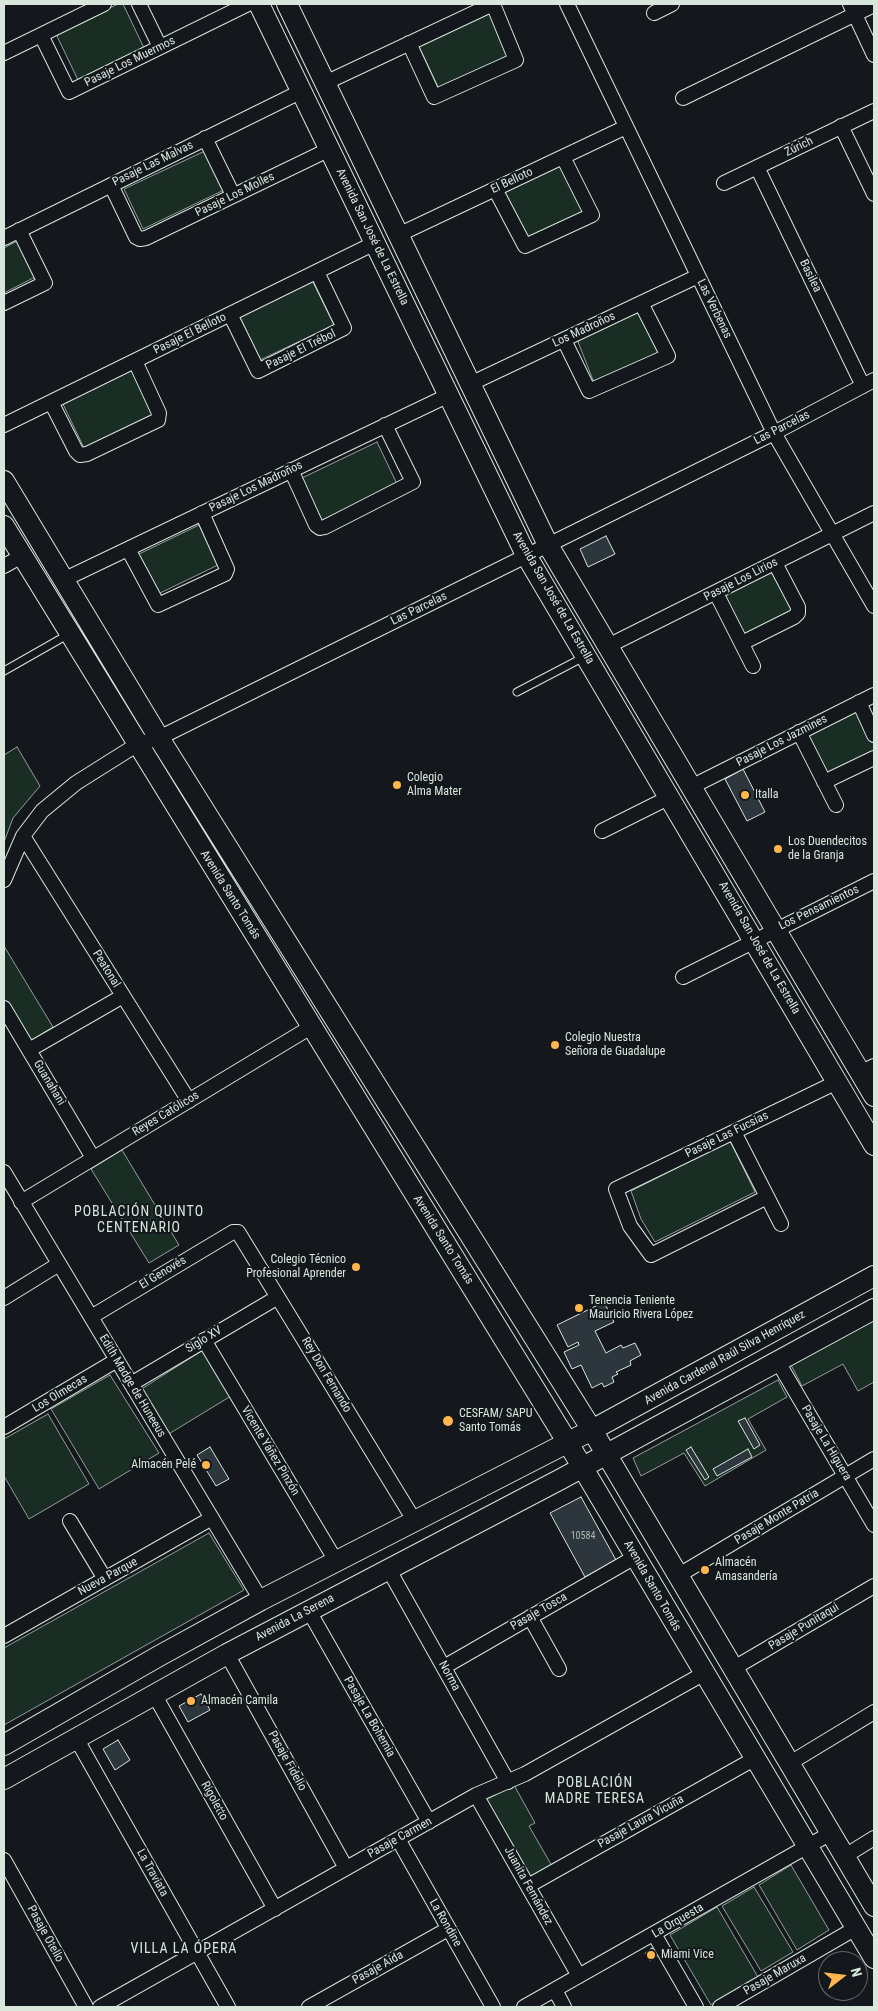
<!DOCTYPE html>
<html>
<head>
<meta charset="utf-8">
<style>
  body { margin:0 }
  #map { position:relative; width:878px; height:2011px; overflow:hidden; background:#14181c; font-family:"Roboto Condensed",sans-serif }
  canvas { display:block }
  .frame { position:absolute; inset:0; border:5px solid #d8e6dc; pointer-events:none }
  .north { position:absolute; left:818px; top:1951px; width:50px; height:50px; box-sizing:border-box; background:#14181c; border:1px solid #626a69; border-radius:50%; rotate:74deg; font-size:14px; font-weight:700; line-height:20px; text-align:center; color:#d8e6dc }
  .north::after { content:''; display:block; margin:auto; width:18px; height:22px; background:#ffb74d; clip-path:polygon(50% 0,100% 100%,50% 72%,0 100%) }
</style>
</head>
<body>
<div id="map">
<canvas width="878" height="2011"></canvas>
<div class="frame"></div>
<div class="north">N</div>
</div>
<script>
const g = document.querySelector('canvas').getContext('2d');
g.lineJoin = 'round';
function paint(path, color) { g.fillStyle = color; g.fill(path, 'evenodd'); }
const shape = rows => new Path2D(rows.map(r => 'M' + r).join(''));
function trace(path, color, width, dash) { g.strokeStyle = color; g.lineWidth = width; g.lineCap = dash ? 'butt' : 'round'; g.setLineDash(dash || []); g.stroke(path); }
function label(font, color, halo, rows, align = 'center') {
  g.font = font + ' "Roboto Condensed",sans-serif'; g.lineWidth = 4; g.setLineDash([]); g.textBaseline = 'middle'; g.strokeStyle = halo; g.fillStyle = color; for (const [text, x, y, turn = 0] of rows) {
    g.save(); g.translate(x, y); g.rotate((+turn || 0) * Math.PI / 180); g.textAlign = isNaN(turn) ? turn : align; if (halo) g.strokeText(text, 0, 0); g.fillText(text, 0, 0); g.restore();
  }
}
const green = shape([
  [118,4,123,4,144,48,78,80,56,34,118,4],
  [488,7,511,54,439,89,417,42,488,7],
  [207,150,226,189,143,229,124,189,207,150],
  [562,163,585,212,527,239,503,190,562,163],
  [19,240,37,276,4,293,4,248,19,240],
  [311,278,334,325,260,360,238,313,311,278],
  [642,310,663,352,605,384,593,380,578,342,582,335,642,310],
  [130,367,153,417,85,450,61,400,130,367],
  [377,442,397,484,322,520,302,478,377,442],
  [199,525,218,565,156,595,137,555,199,525],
  [769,573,777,575,794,608,792,615,754,635,743,633,726,600,726,593,769,573],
  [852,710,858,713,874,743,874,755,832,775,825,773,808,739,810,731,852,710],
  [17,747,40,786,13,818,4,842,4,755,17,747],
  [4,946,53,1027,29,1042,4,999,4,946],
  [730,1141,755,1192,655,1242,641,1219,631,1191,730,1141],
  [122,1150,179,1245,149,1263,91,1169,122,1150],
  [874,1320,874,1382,858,1391,843,1364,802,1386,791,1365,874,1320],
  [203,1350,231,1396,167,1435,140,1390,203,1350],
  [110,1375,159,1453,99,1489,51,1409,110,1375],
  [778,1380,787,1397,748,1419,766,1450,705,1486,684,1453,641,1476,633,1458,778,1380],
  [48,1414,89,1484,29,1519,4,1476,4,1439,48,1414],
  [209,1533,244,1590,4,1725,4,1648,209,1533],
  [514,1785,535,1823,529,1826,552,1866,529,1879,486,1800,514,1785],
  [791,1865,829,1930,797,1950,759,1885,791,1865],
  [754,1887,793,1952,761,1971,722,1906,754,1887],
  [717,1907,758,1977,711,2005,670,1935,717,1907]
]);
paint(green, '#1a2d24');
trace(green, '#939e99', 1);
const building = shape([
  [606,536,615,554,588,567,580,549,606,536],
  [743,769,765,812,747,821,725,779,743,769],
  [604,1302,614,1322,595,1331,606,1353,621,1345,623,1348,635,1343,641,1355,630,1361,631,1365,616,1372,618,1374,612,1377,614,1382,604,1387,602,1383,592,1388,581,1365,572,1369,564,1352,579,1345,578,1342,568,1347,557,1325,604,1302],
  [745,1418,760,1445,754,1449,738,1421,745,1418],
  [210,1447,229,1479,216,1486,197,1455,210,1447],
  [691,1447,709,1477,705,1480,686,1450,691,1447],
  [748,1449,752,1457,717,1476,713,1469,748,1449],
  [581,1497,616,1560,585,1577,550,1513,581,1497],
  [201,1694,210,1710,188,1722,179,1706,201,1694],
  [118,1740,130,1760,115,1770,103,1749,118,1740],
  [652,1948,657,1956,650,1961,645,1953,652,1948]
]);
paint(building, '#2c363c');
trace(building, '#d8e6dc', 1);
const lane = shape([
  [4,671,69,634],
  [517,692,584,657]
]);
const street = shape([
  [139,4,160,47],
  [567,4,774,433,874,606],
  [850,4,874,55],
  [654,13,672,4],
  [41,35,69,92,248,4],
  [4,53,104,4],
  [325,83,493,4,516,60,434,97,409,43],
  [683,98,874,5],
  [841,126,874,194],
  [205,138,233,195],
  [757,167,863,386],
  [724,183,874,111],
  [111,185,136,237,140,239,146,238,330,149],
  [495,189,525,246,592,215,563,157],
  [398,235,626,127],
  [4,238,302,91],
  [4,303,45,283,19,230],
  [230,314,258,371,344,328,317,272],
  [564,340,589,391,668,356,641,303],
  [470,384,698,276],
  [51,402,76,451,80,455,87,454,158,420,159,413,135,361],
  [4,425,375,243],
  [291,470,316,525,320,528,325,527,413,482,385,425],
  [128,549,158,605,225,574,227,569,202,513],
  [4,566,22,556],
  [63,580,449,395],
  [716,593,753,666],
  [742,643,794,617,798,613,798,607,775,563],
  [608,646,874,513],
  [859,702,874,735],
  [799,732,836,805],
  [824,782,874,758],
  [691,787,874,695],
  [602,831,670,797],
  [23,836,189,1101],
  [4,880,23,836,42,811,76,783,138,744,159,738,173,731,774,433,874,380],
  [683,977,874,881],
  [4,1008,93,1158],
  [29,1050,123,996],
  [860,1073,874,1066],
  [734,1132,781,1224],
  [4,1172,261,1600],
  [767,1197,651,1255,630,1226,616,1189,837,1082],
  [21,1202,311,1027],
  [4,1298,59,1264],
  [91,1317,233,1232,238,1232,414,1520],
  [204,1340,336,1561],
  [778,1362,874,1525],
  [131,1384,278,1297],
  [4,1427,117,1360],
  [70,1521,105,1579],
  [389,1570,508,1782],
  [679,1575,874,1459],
  [309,1611,429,1822],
  [530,1617,559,1669],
  [4,1636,212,1518],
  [227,1654,346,1868],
  [444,1667,635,1557],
  [734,1668,874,1586],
  [154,1694,275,1909],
  [76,1738,228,2007],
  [790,1763,874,1712],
  [476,1795,579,1976],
  [398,1839,493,2007],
  [845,1856,874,1838],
  [4,1860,86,2007],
  [528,1886,754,1759],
  [654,1934,696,2007],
  [555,1990,564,2007],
  [100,2007,476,1795,525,1774,703,1674],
  [309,2007,448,1929],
  [524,2007,831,1833],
  [720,2007,856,1928]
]);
const secondary = shape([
  [259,4,526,555,874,1145],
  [287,4,548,545,874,1096],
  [4,481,159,738,592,1430,874,1906],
  [4,526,568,1443,874,1958],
  [4,1745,159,1656,261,1600,592,1430,874,1276],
  [4,1779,227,1654,561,1479,874,1309]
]);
trace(lane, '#d8e6dc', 9);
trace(street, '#d8e6dc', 16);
trace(secondary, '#d8e6dc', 22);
trace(lane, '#14181c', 7);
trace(street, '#14181c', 14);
trace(secondary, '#14181c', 20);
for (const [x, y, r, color] of [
  [397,785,5,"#ffb74d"],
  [745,795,5,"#ffb74d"],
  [778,849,5,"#ffb74d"],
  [555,1045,5,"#ffb74d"],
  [356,1267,5,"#ffb74d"],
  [579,1308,5,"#ffb74d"],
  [448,1421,6,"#ffb74d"],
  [206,1465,5,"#ffb74d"],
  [705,1570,5,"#ffb74d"],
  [191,1701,5,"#ffb74d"],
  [651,1955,5,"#ffb74d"]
]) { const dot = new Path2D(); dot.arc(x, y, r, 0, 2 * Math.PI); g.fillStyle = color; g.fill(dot); trace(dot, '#14181c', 2); }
label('10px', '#adbab4', null, [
  ["10584",583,1536]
]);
label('12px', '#d8e6dc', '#14181c', [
  ["Pasaje Los Muermos",130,62,-26],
  ["Zúrich",799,147,-26],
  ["Pasaje Las Malvas",153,164,-26],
  ["El Belloto",512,181,-25],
  ["Pasaje Los Molles",235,195,-26],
  ["Avenida San José de La Estrella",372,237,64],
  ["Basilea",810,276,64],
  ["Las Verbenas",714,309,64],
  ["Los Madroños",584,330,-25],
  ["Pasaje El Belloto",190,334,-26],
  ["Pasaje El Trébol",301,350,-26],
  ["Las Parcelas",782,428,-27],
  ["Pasaje Los Madroños",256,487,-26],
  ["Pasaje Los Lirios",741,580,-27],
  ["Avenida San José de La Estrella",553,598,60],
  ["Las Parcelas",419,609,-26],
  ["Pasaje Los Jazmines",782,741,-27],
  ["Avenida Santo Tomás",230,895,58],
  ["Los Pensamientos",819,908,-26],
  ["Avenida San José de La Estrella",759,948,60],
  ["Peatonal",106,969,58],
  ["Guanahani",49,1083,59],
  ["Reyes Católicos",166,1114,-31],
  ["Pasaje Las Fucsias",727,1135,-26],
  ["Avenida Santo Tomás",443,1240,58],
  ["El Genovés",163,1273,-31],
  ["Siglo XV",204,1340,-31],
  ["Avenida Cardenal Raúl Silva Henríquez",725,1358,-29],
  ["Rey Don Fernando",326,1375,59],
  ["Edith Madge de Huneeus",132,1386,59],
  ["Los Olmecas",60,1394,-31],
  ["Pasaje La Higuera",826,1443,59],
  ["Vicente Yáñez Pinzón",270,1451,59],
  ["Pasaje Monte Patria",777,1517,-31],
  ["Nueva Parque",108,1577,-29],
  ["Avenida Santo Tomás",652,1586,60],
  ["Pasaje Tosca",539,1612,-30],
  ["Avenida La Serena",295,1618,-28],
  ["Pasaje Punitaqui",804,1627,-31],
  ["Norma",449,1676,61],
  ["Pasaje La Bohemia",369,1717,60],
  ["Pasaje Fidelio",287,1761,61],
  ["Rigoletto",214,1801,61],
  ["Pasaje Laura Vicuña",641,1822,-29],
  ["Pasaje Carmen",400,1838,-29],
  ["La Traviata",152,1873,61],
  ["Juanita Fernández",528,1886,61],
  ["La Orquesta",678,1921,-30],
  ["La Rondine",445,1923,60],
  ["Pasaje Otello",45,1934,61],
  ["Pasaje Aída",378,1968,-29],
  ["Pasaje Maruxa",775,1975,-30]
]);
label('12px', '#d8e6dc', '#14181c', [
  ["Colegio",407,778],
  ["Alma Mater",407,792],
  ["Italla",755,795],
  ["Los Duendecitos",788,842],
  ["de la Granja",788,856],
  ["Colegio Nuestra",565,1038],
  ["Señora de Guadalupe",565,1052],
  ["Colegio Técnico",346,1260,"right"],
  ["Profesional Aprender",346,1274,"right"],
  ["Tenencia Teniente",589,1301],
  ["Mauricio Rivera López",589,1315],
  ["CESFAM/ SAPU",459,1414],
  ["Santo Tomás",459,1428],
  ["Almacén Pelé",196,1465,"right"],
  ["Almacén",715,1563],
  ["Amasandería",715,1577],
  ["Almacén Camila",201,1701],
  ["Miami Vice",661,1955]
], 'left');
g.letterSpacing = '1px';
label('14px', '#d8e6dc', '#14181c', [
  ["POBLACIÓN QUINTO",139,1212],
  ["CENTENARIO",139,1228],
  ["POBLACIÓN",595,1783],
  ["MADRE TERESA",595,1799],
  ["VILLA LA ÓPERA",184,1949]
]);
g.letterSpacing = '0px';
</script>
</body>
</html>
